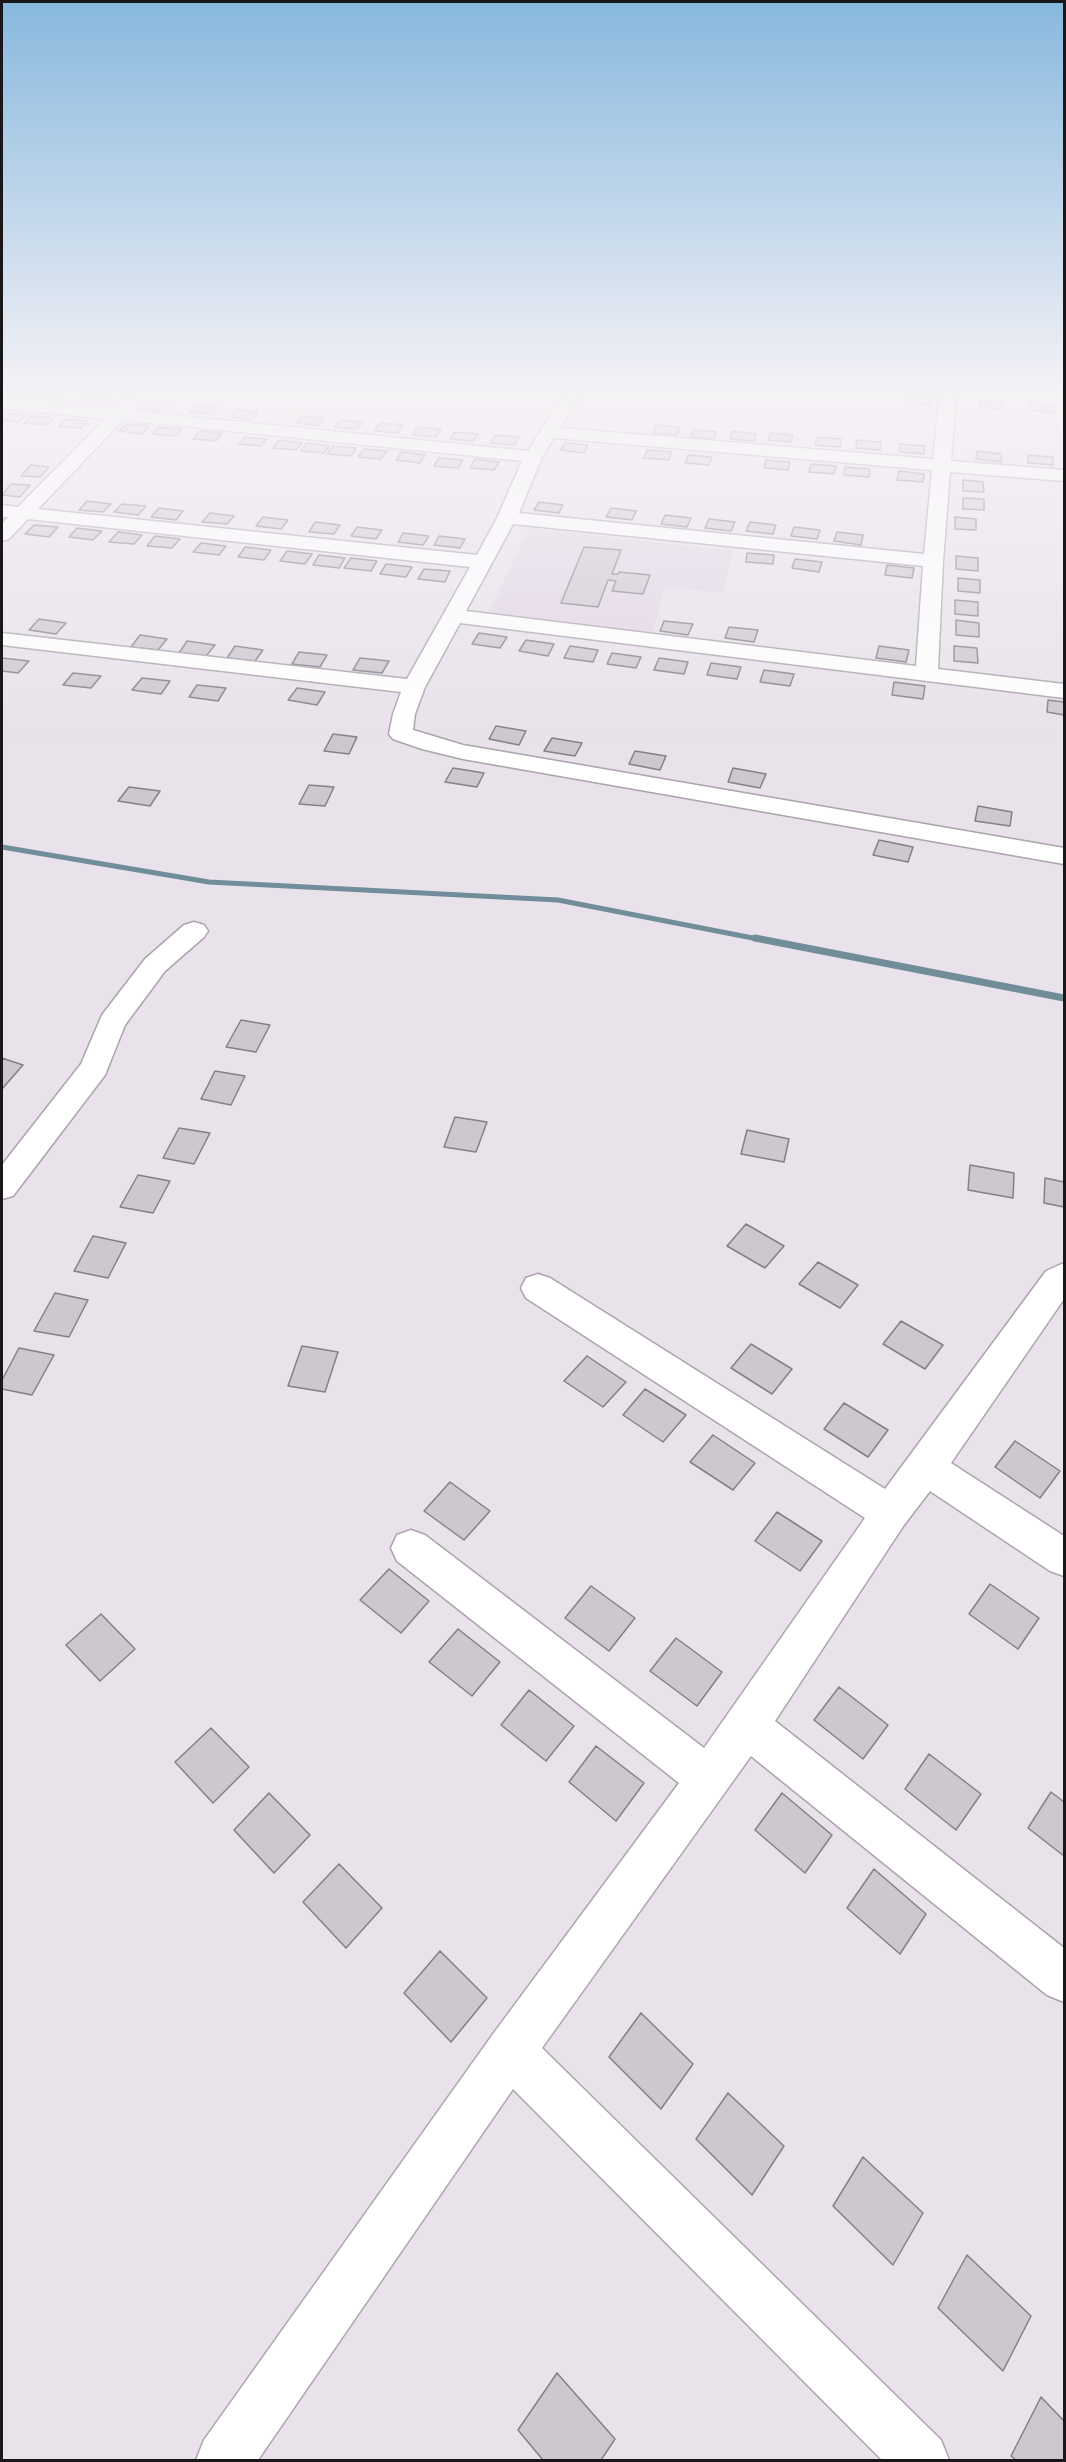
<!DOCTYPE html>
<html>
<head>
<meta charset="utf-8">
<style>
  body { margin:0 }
  #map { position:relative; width:1066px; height:2462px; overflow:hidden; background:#e9e2eb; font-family:"DejaVu Sans",sans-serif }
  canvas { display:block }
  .frame { position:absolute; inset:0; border:3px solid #19171a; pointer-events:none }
</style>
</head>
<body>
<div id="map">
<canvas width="1066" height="2462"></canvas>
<div class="frame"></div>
</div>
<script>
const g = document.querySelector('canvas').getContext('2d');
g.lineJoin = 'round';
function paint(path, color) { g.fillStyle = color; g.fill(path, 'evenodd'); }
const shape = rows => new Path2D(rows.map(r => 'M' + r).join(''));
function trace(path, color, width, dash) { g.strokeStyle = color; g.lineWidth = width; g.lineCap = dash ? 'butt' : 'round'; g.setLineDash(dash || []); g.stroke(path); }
paint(shape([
  [529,528,733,551,723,593,665,587,653,632,489,612]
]), '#e1d5e4');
trace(shape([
  [2,847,209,882,558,900,763,940]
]), '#708d99', 5);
trace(shape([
  [755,938,1064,998]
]), '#708d99', 7);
const building = shape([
  [41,394,64,394,58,399,37,397,41,394],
  [88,395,110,397,103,404,81,402,88,395],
  [908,396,931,398,930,405,907,403,908,396],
  [980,400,1003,402,1003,409,979,407,980,400],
  [148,401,169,403,162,411,141,408,148,401],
  [1031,403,1054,406,1055,413,1031,410,1031,403],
  [196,405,218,407,212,414,190,412,196,405],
  [236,410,258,412,252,420,230,417,236,410],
  [4,413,26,415,18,422,2,420,4,413],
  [32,416,54,418,46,425,24,423,32,416],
  [302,416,324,418,318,426,296,423,302,416],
  [66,419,88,421,81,428,59,426,66,419],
  [340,420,363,422,357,429,335,427,340,420],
  [380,423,403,425,398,433,375,431,380,423],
  [127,424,149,426,142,434,119,431,127,424],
  [656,425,680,427,677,435,653,433,656,425],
  [159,427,182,429,175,436,152,434,159,427],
  [418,427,441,429,436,437,413,435,418,427],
  [693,430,716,432,714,439,690,437,693,430],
  [200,431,222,433,216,441,193,439,200,431],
  [732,431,756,434,754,441,730,439,732,431],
  [455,432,478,434,473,441,450,439,455,432],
  [770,433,793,435,791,442,768,440,770,433],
  [495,435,519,437,514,445,491,443,495,435],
  [245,437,267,439,261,446,238,444,245,437],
  [817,437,841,439,840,447,815,445,817,437],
  [279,440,302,443,296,450,273,448,279,440],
  [857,440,881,442,880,450,856,448,857,440],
  [306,443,329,446,324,453,301,451,306,443],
  [565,443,588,445,584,453,560,450,565,443],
  [900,444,925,446,924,454,900,452,900,444],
  [333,446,356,448,351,456,327,454,333,446],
  [364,449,387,451,381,459,358,457,364,449],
  [647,450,671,452,669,460,644,458,647,450],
  [977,451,1002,454,1001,462,976,459,977,451],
  [402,452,425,455,420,463,396,460,402,452],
  [688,455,712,457,709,465,685,463,688,455],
  [1028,455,1053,457,1053,465,1028,463,1028,455],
  [439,458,463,460,458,468,434,466,439,458],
  [475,459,499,462,494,470,470,468,475,459],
  [766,460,790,462,788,470,764,468,766,460],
  [811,464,836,466,834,474,809,472,811,464],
  [31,465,49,467,40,477,21,476,31,465],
  [845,467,870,469,869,477,844,475,845,467],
  [899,471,924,474,923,482,897,480,899,471],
  [963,480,983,482,984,492,963,491,963,480],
  [11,484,30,485,20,497,2,495,11,484],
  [963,498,984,499,984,510,963,509,963,498],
  [87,501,111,504,103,512,79,510,87,501],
  [539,502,563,505,559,513,534,510,539,502],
  [122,504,146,506,138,515,114,512,122,504],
  [159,508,183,511,176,520,151,517,159,508],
  [611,508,636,511,632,520,606,517,611,508],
  [210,513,234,516,227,524,202,522,210,513],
  [665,515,691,518,687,527,661,524,665,515],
  [263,517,288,520,281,529,256,526,263,517],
  [955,517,976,519,976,530,955,529,955,517],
  [709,519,735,522,731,531,705,528,709,519],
  [315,522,340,525,334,534,309,532,315,522],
  [750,522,776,525,773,534,746,531,750,522],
  [34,525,58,527,49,537,25,534,34,525],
  [357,527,382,530,376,539,351,536,357,527],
  [794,527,820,530,817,539,791,536,794,527],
  [77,528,102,531,93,540,69,537,77,528],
  [118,532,142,535,134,544,109,542,118,532],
  [837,532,863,535,861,545,834,541,837,532],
  [403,533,429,536,423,545,398,542,403,533],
  [155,536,180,539,172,548,147,546,155,536],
  [439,536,465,539,460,548,434,545,439,536],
  [201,543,226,546,219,555,193,552,201,543],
  [245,547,271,550,264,560,238,557,245,547],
  [584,547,621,550,612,574,618,574,619,572,650,575,643,594,612,591,616,581,608,580,598,607,561,603,584,547],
  [287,551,312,554,305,564,280,561,287,551],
  [747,553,774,555,773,564,746,562,747,553],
  [319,555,345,558,339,568,313,565,319,555],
  [956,556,978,558,978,571,956,569,956,556],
  [351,558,377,561,371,571,344,568,351,558],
  [795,559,822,562,819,572,792,568,795,559],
  [386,564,412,567,406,577,380,574,386,564],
  [887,565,914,568,912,578,885,575,887,565],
  [424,569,450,571,445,582,418,579,424,569],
  [958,578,980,580,980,593,958,591,958,578],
  [955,600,978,602,978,616,955,614,955,600],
  [39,619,66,623,56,634,29,630,39,619],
  [956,620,979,623,979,637,956,635,956,620],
  [664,621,693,624,688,635,660,631,664,621],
  [729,627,758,630,754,642,725,638,729,627],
  [479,633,507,637,500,648,472,644,479,633],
  [140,635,167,639,158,650,131,647,140,635],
  [526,640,554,644,548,656,519,651,526,640],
  [187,641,215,645,206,656,179,653,187,641],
  [235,646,263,650,255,661,227,658,235,646],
  [570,646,598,650,593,662,564,658,570,646],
  [879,646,909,650,906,662,876,658,879,646],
  [954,646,977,648,978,663,954,661,954,646],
  [299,652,327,655,320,667,292,664,299,652],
  [612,653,641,657,636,668,607,664,612,653],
  [2,658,29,661,18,673,2,671,2,658],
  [360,658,389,661,382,673,353,670,360,658],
  [659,658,688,662,684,674,654,670,659,658],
  [711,663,741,667,737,679,707,675,711,663],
  [764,670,794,674,790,686,760,682,764,670],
  [73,673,101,676,91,688,63,685,73,673],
  [142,678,170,681,161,694,132,690,142,678],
  [894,682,925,686,923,699,892,695,894,682],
  [197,685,226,688,218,701,189,697,197,685],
  [297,688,325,692,317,705,288,700,297,688],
  [1048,700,1064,702,1064,715,1047,712,1048,700],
  [496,726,526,731,519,745,489,739,496,726],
  [333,734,357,737,349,754,324,751,333,734],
  [552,738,582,743,575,756,544,751,552,738],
  [635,751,666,756,660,770,629,764,635,751],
  [453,768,484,773,477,787,445,782,453,768],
  [733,768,766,774,760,788,728,782,733,768],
  [309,785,334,787,325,806,299,804,309,785],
  [129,787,160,791,150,806,118,801,129,787],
  [978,806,1012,812,1010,826,975,821,978,806],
  [879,840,913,847,908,862,873,855,879,840],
  [241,1020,270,1025,256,1052,226,1047,241,1020],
  [2,1058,23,1065,2,1089,2,1058],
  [215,1071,245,1076,231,1105,201,1099,215,1071],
  [455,1117,487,1122,476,1152,444,1147,455,1117],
  [179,1128,210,1133,194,1164,163,1158,179,1128],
  [747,1130,789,1139,784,1162,741,1154,747,1130],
  [970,1165,1014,1173,1013,1198,968,1190,970,1165],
  [138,1175,170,1181,153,1213,120,1207,138,1175],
  [1045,1178,1064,1182,1064,1207,1044,1203,1045,1178],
  [746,1224,784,1246,765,1268,727,1246,746,1224],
  [93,1236,126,1243,108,1278,74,1271,93,1236],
  [818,1262,858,1285,840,1308,799,1284,818,1262],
  [55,1293,88,1300,69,1337,34,1331,55,1293],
  [901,1321,943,1345,925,1369,883,1344,901,1321],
  [751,1344,792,1369,772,1394,731,1368,751,1344],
  [302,1346,338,1352,325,1392,288,1386,302,1346],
  [19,1348,54,1355,32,1395,2,1389,2,1380,19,1348],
  [587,1356,626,1382,603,1407,564,1381,587,1356],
  [645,1389,686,1415,663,1442,623,1415,645,1389],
  [844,1403,888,1430,868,1457,824,1429,844,1403],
  [713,1435,755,1463,733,1490,690,1462,713,1435],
  [1015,1441,1060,1471,1040,1498,995,1467,1015,1441],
  [450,1482,490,1511,464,1540,424,1511,450,1482],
  [777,1512,822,1541,800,1571,755,1541,777,1512],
  [389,1569,429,1601,401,1633,360,1600,389,1569],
  [990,1584,1039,1618,1018,1649,969,1614,990,1584],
  [591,1586,635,1618,609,1651,565,1618,591,1586],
  [101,1614,135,1649,100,1681,66,1645,101,1614],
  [458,1629,500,1662,472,1696,429,1662,458,1629],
  [676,1638,722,1672,697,1706,650,1671,676,1638],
  [839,1687,888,1725,863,1759,814,1720,839,1687],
  [529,1690,574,1726,546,1761,501,1725,529,1690],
  [211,1728,249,1767,213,1803,175,1762,211,1728],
  [596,1746,644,1783,616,1821,569,1782,596,1746],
  [929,1754,981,1794,956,1830,905,1789,929,1754],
  [1051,1792,1064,1802,1064,1856,1028,1828,1051,1792],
  [269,1793,310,1835,274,1873,234,1830,269,1793],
  [782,1793,832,1835,805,1873,755,1830,782,1793],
  [339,1864,382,1908,346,1948,303,1902,339,1864],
  [874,1869,926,1914,900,1954,847,1908,874,1869],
  [440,1951,487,1998,451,2042,404,1993,440,1951],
  [641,2013,693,2064,661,2109,609,2057,641,2013],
  [728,2093,784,2146,752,2195,696,2139,728,2093],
  [863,2157,923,2213,893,2265,833,2206,863,2157],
  [967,2255,1031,2316,1003,2371,938,2308,967,2255],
  [557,2373,615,2439,601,2460,543,2460,518,2430,557,2373],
  [1041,2397,1064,2421,1064,2460,1016,2460,1011,2456,1041,2397]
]);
paint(building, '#cec7d0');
trace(building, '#857f87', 1.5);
const minor = shape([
  [564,394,580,394,560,428,933,459,940,394,956,394,951,461,1064,470,1064,481,950,472,943,561,938,669,1064,684,1064,698,460,623,425,687,415,714,413,730,463,745,1064,848,1064,864,463,759,422,749,393,739,389,734,393,714,401,692,2,645,2,633,407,679,470,567,28,519,9,539,2,541,2,524,8,517,2,517,2,505,18,507,105,419,2,408,2,398,114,409,124,399,130,398,136,399,138,403,132,411,528,451,564,394],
  [123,420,522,461,497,518,477,555,38,509,123,420],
  [554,438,932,470,924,554,519,513,542,457,554,438],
  [513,524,923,566,916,666,466,611,513,524],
  [194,922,204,925,208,931,204,937,165,971,125,1025,105,1075,13,1196,2,1199,2,1165,81,1064,102,1015,145,959,184,925,194,922],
  [1064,1263,1064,1299,951,1463,1064,1536,1064,1576,1050,1571,930,1491,904,1525,775,1721,1064,1948,1064,2002,1047,1995,751,1756,542,2048,941,2440,949,2460,882,2460,513,2089,258,2460,196,2460,204,2440,493,2034,679,1783,397,1561,391,1548,397,1535,411,1530,425,1535,704,1748,865,1518,526,1298,521,1288,526,1278,538,1274,550,1278,885,1489,1046,1271,1064,1263]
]);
trace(minor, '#aba4ac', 3);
paint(minor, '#fff');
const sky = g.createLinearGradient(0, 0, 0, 739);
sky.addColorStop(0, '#87b8de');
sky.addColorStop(0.53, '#f5f2f6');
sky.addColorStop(1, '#f5f2f600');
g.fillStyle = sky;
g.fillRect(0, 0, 1066, 739);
</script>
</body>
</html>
